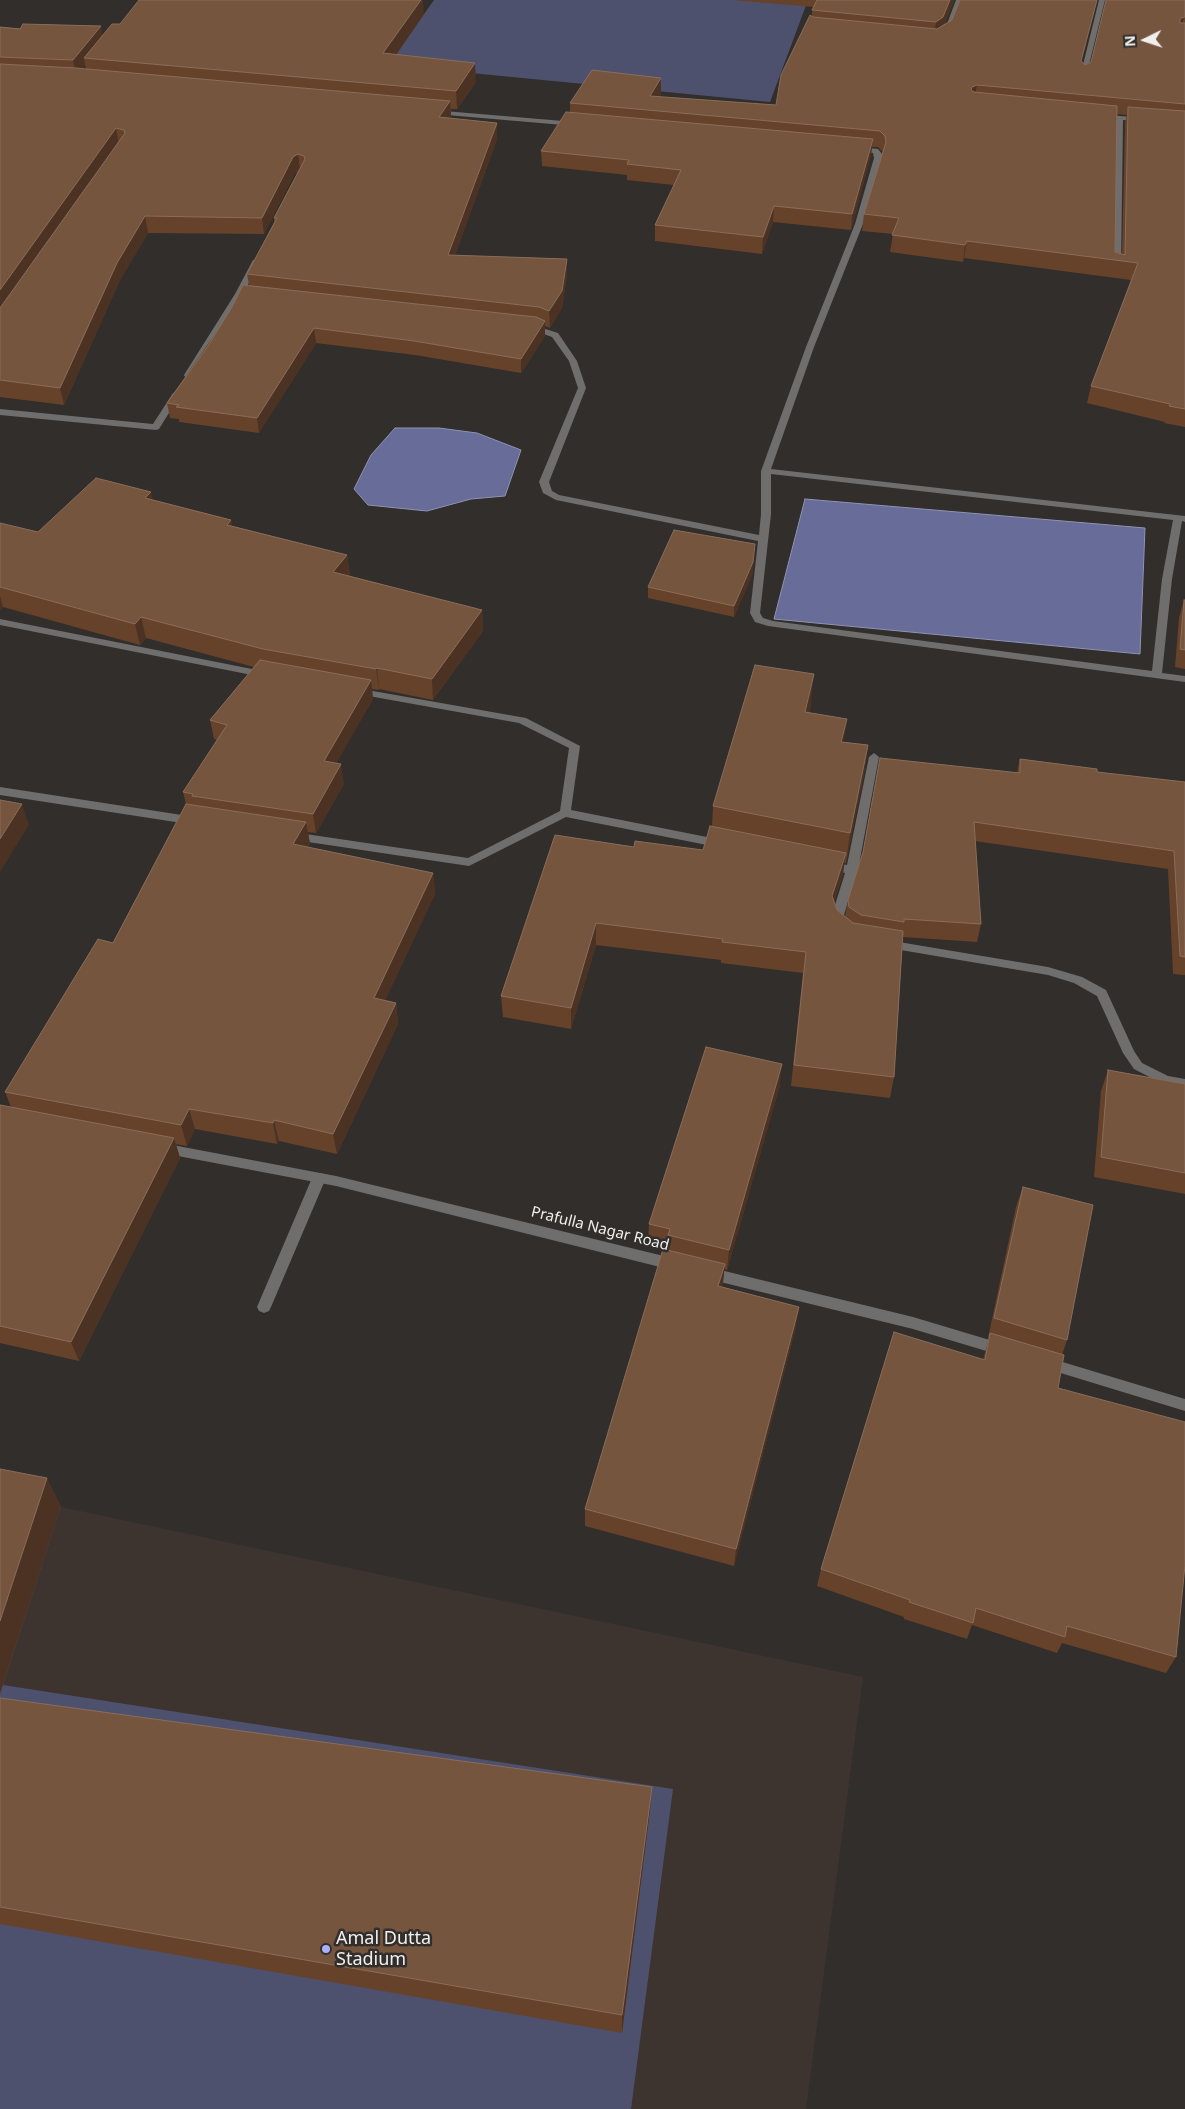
<!DOCTYPE html>
<html>
<head>
<meta charset="utf-8">
<style>
  body { margin:0 }
  #map { position:relative; width:1185px; height:2109px; overflow:hidden; background:#312e2c; font-family:"Noto Sans",sans-serif }
  canvas { display:block }
  .north { position:absolute; left:1120px; top:15px; width:50px; height:50px; -webkit-text-stroke:4px #312e2c; paint-order:stroke; rotate:266deg; font-size:14px; font-weight:700; line-height:20px; text-align:center; color:#f1efed }
  .north::after { content:''; display:block; margin:auto; width:18px; height:22px; background:#f1efed; clip-path:polygon(50% 0,100% 100%,50% 72%,0 100%) }
</style>
</head>
<body>
<div id="map">
<canvas width="1185" height="2109"></canvas>
<div class="north">N</div>
</div>
<script>
const g = document.querySelector('canvas').getContext('2d');
g.lineJoin = 'round';
function paint(path, color) { g.fillStyle = color; g.fill(path, 'evenodd'); }
const shape = rows => new Path2D(rows.map(r => 'M' + r).join(''));
function trace(path, color, width, dash) { g.strokeStyle = color; g.lineWidth = width; g.lineCap = dash ? 'butt' : 'round'; g.setLineDash(dash || []); g.stroke(path); }
function label(font, color, halo, rows, align = 'center') {
  g.font = font + ' "Noto Sans",sans-serif'; g.lineWidth = 5; g.setLineDash([]); g.textBaseline = 'middle'; g.strokeStyle = halo; g.fillStyle = color; for (const [text, x, y, turn = 0] of rows) {
    g.save(); g.translate(x, y); g.rotate((+turn || 0) * Math.PI / 180); g.textAlign = isNaN(turn) ? turn : align; if (halo) g.strokeText(text, 0, 0); g.fillText(text, 0, 0); g.restore();
  }
}
paint(shape([
  [0,1494,863,1677,806,2109,0,2109]
]), '#3e342f');
paint(shape([
  [434,0,808,0,770,102,388,65],
  [0,1494,61,1506,3,1685,673,1789,631,2109,0,2109]
]), '#4e516e');
const water = shape([
  [395,428,439,428,477,433,521,450,505,496,471,499,427,511,368,505,354,489,371,455,395,428],
  [805,499,1145,528,1140,654,774,619,805,499]
]);
paint(water, '#676c98');
trace(water, '#9093b2', 1);
paint(shape([
  [956,0,962,0,947,36,942,37,956,0],
  [1099,0,1105,0,1086,77,1083,79,1080,77,1099,0],
  [432,110,575,122,579,124,575,126,435,114,432,114,432,110],
  [1097,114,1143,118,1147,120,1143,122,1123,120,1121,268,1117,270,1113,268,1115,120,1097,118,1097,114],
  [853,146,878,149,882,154,882,158,863,224,814,347,771,469,1185,516,1185,522,1182,521,1172,579,1162,673,1185,676,1185,682,768,626,755,622,750,613,758,541,556,500,543,493,539,482,578,388,569,361,552,337,527,328,526,326,530,324,558,333,577,361,586,388,549,482,552,491,559,495,759,535,761,514,761,471,806,347,855,224,874,158,873,153,853,150,853,146],
  [771,474,1173,520,1162,579,1152,671,773,621,763,618,760,613,771,514,771,474],
  [253,260,260,262,243,294,191,377,185,377,184,375,235,294,253,260],
  [176,392,180,395,159,429,156,430,0,415,0,409,153,424,173,393,176,392],
  [0,619,267,672,272,675,267,678,0,625,0,619],
  [356,688,526,718,580,746,571,810,722,840,728,844,722,848,566,817,469,866,288,839,286,836,288,833,292,832,468,858,560,811,569,748,519,723,352,693,351,691,352,689,356,688],
  [874,753,879,757,858,870,843,918,846,927,840,931,836,930,831,918,845,873,823,868,821,865,827,861,847,865,869,757,874,753],
  [0,787,195,817,201,821,195,825,0,795,0,787],
  [887,940,1048,967,1082,977,1106,990,1134,1051,1142,1063,1168,1076,1185,1079,1185,1089,1161,1083,1134,1069,1123,1053,1097,996,1074,983,1048,975,883,947,881,944,883,941,887,940],
  [319,1173,324,1174,326,1178,271,1307,269,1311,264,1313,259,1311,257,1307,312,1178,314,1174,319,1173]
]), '#706e6d');
paint(shape([
  [162,1143,336,1176,676,1259,681,1261,683,1265,681,1269,676,1271,336,1186,162,1153,157,1152,155,1148,157,1144,162,1143],
  [708,1267,913,1317,1003,1344,1008,1346,1010,1350,1008,1354,1003,1356,913,1329,708,1279,703,1277,701,1273,703,1269,708,1267],
  [1046,1357,1185,1399,1185,1411,1041,1367,1039,1363,1041,1359,1046,1357]
]), '#706e6d');
paint(shape([
  [731,0,954,0,944,25,1082,61,1085,65,1185,0,1185,427,1164,423,1165,422,1087,403,1091,386,1131,280,964,258,963,262,890,252,893,234,862,231,864,214,883,152,878,147,872,147,871,155,851,230,773,222,762,254,655,241,655,225,674,185,627,180,627,175,542,166,541,151,570,112,570,103,661,94,659,97,776,105,812,17,812,10,814,7],
  [1116,114,1127,115,1125,123,1122,254,1115,252],
  [424,14,396,55,476,82,457,109,451,109,451,117,450,119,497,123,497,139,455,255,567,259,567,275,562,308,550,328,545,326,545,336,521,373,415,355,316,343,259,433,179,422,179,419,170,418,167,403,249,285,247,274,274,223,274,218,298,172,295,173,264,234,148,233,120,280,64,405,0,397,0,27,103,35,120,24],
  [85,65,86,69,82,69],
  [153,500,231,520,232,526,347,555,350,576,482,610,483,631,433,700,379,689,379,690,372,689,373,699,336,763,344,784,316,833,308,832,310,844,308,847,433,873,435,894,385,1000,396,1003,398,1024,337,1154,279,1141,277,1144,195,1129,187,1146,176,1144,180,1158,79,1361,0,1343,0,1105,11,1107,5,1092,113,943,186,804,183,792,217,740,214,739,210,720,254,667,146,638,140,645,3,607,0,610,0,523,38,532],
  [753,573,734,617,648,598,648,587],
  [1184,600,1185,600,1185,669,1175,667,1179,618],
  [811,704,809,713,844,742,868,745,864,774,846,863,844,863,843,874,834,902,837,910,845,917,848,900,1017,773,1020,759,1097,772,1185,782,1185,975,1173,974,1168,869,975,841,981,924,977,942,903,937,894,1077,890,1098,791,1086,803,973,721,963,721,960,596,945,571,1029,503,1017,501,996,634,847,703,850,712,827,713,806],
  [1108,1070,1185,1084,1185,1194,1094,1177,1101,1091],
  [780,1085,727,1270,724,1269,722,1287,796,1327,734,1566,585,1526,585,1509,667,1250,667,1248,648,1244,649,1224],
  [1023,1187,1067,1340,1062,1355,1058,1388,1176,1657,1166,1673,1062,1643,1057,1653,972,1625,967,1639,904,1619,904,1617,817,1586,821,1569,983,1360,989,1338,988,1338,1016,1207],
  [0,1698,650,1810,622,2033,0,1924]
]), '#67422a');
paint(shape([
  [421,0,423,0,424,14,385,71,383,53],
  [950,0,954,0,940,33,934,37,936,22],
  [1097,0,1078,77,1081,61],
  [1184,17,1180,32,1180,19],
  [101,26,104,42,84,58,85,65,76,76,73,60],
  [475,63,476,82,457,109,456,91],
  [661,78,661,94,651,111,650,96],
  [977,85,974,101,971,90,972,87],
  [450,101,451,117,440,133,439,117],
  [497,123,497,139,449,271,448,255],
  [116,128,119,144,0,313,0,290],
  [873,139,871,155,851,230,852,214],
  [298,154,300,170,295,173,264,234,262,218,293,157],
  [774,206,773,222,762,254,763,237],
  [145,216,148,233,120,280,64,405,60,388,117,263],
  [967,241,964,258,963,262,965,245],
  [567,259,567,275,562,308,550,328,549,311],
  [545,321,545,336,521,373,521,359],
  [314,328,316,343,259,433,257,418],
  [151,492,156,512,145,498],
  [231,520,235,541,227,525],
  [755,544,753,573,734,617,734,606],
  [347,555,350,576,333,572],
  [0,596,3,607,0,610],
  [482,610,483,631,433,700,432,679],
  [141,617,146,638,140,645,135,624],
  [377,668,379,689,379,690,376,669],
  [814,674,811,704,801,742,805,712],
  [371,680,373,699,327,780,324,761],
  [847,719,843,749,841,742],
  [868,745,864,774,846,863,850,833],
  [341,764,344,784,316,833,313,814],
  [22,804,29,825,0,872,0,839],
  [306,822,310,844,297,866,293,844],
  [846,853,843,874,829,917,832,896],
  [433,873,435,894,377,1019,374,998],
  [596,923,596,945,571,1029,571,1008],
  [396,1003,398,1024,337,1154,333,1134],
  [782,1064,780,1085,727,1270,729,1250],
  [189,1109,195,1129,187,1146,181,1125],
  [274,1120,279,1141,277,1144,273,1123],
  [174,1138,180,1158,79,1361,71,1342],
  [725,1264,723,1284,717,1306,718,1286],
  [799,1307,796,1327,734,1566,736,1549],
  [47,1478,61,1506,0,1694,0,1621],
  [652,1787,650,1810,622,2033,622,2015]
]), '#4b3222');
const building = shape([
  [139,0,421,0,383,53,475,63,456,91,84,58,112,24,120,24,139,0],
  [817,0,950,0,943,17,936,22,812,10,817,0],
  [960,0,1097,0,1081,61,1085,65,1091,62,1106,0,1185,0,1185,17,1184,17,1180,19,1180,23,1185,23,1185,104,977,85,972,87,971,90,974,92,1117,106,1115,252,1125,255,1128,107,1185,111,1185,409,1169,406,1170,404,1091,386,1138,263,967,241,965,245,892,235,899,218,864,214,886,142,885,136,880,131,570,103,592,70,661,78,650,96,776,105,781,75,810,15,813,17,937,29,952,20,960,0],
  [23,24,101,26,73,60,0,57,0,27,20,29,23,24],
  [0,64,76,68,450,101,439,117,497,123,448,255,567,259,562,291,549,311,539,307,247,274,277,218,274,218,305,159,304,156,298,154,293,157,262,218,145,216,117,263,60,388,0,380,0,308,125,133,124,130,116,128,0,290,0,64],
  [566,112,873,139,852,214,774,206,763,237,655,225,681,170,627,164,629,160,541,151,566,112],
  [243,285,536,317,545,321,521,359,414,341,314,328,257,418,176,407,179,405,167,403,208,346,232,307,243,285],
  [96,478,151,492,145,498,231,520,227,525,347,555,333,572,482,610,432,679,377,668,376,669,263,649,141,617,135,624,0,587,0,523,38,532,96,478],
  [674,530,755,544,753,562,734,606,648,587,674,530],
  [1184,600,1185,600,1185,650,1180,649,1184,600],
  [260,660,371,680,324,761,341,764,313,814,192,796,193,794,183,792,227,725,210,720,260,660],
  [755,665,814,674,805,712,847,719,841,742,868,745,850,833,713,806,755,665],
  [880,758,1020,773,1020,759,1097,769,1097,772,1185,782,1185,957,1180,956,1174,851,974,822,981,924,904,919,904,922,861,915,849,907,848,900,863,852,880,758],
  [0,800,22,804,0,839,0,800],
  [186,804,306,822,293,844,433,873,374,998,396,1003,333,1134,274,1120,273,1123,189,1109,181,1125,5,1092,98,939,113,943,186,804],
  [710,826,846,853,832,896,837,910,853,923,903,931,894,1077,794,1065,806,952,722,942,723,939,596,923,571,1008,501,996,555,835,634,847,635,841,703,850,710,826],
  [706,1047,782,1064,729,1250,668,1235,670,1229,649,1224,706,1047],
  [1108,1070,1185,1084,1185,1173,1101,1157,1108,1070],
  [0,1105,174,1138,71,1342,0,1326,0,1105],
  [1023,1187,1093,1205,1067,1340,994,1318,1023,1187],
  [663,1249,725,1264,718,1286,799,1307,736,1549,585,1509,663,1249],
  [894,1332,985,1360,990,1333,1064,1355,1058,1388,1185,1422,1185,1565,1176,1657,1067,1626,1065,1637,976,1608,973,1623,909,1602,910,1600,821,1569,894,1332],
  [0,1469,47,1478,0,1621,0,1469],
  [0,1698,652,1787,622,2015,0,1907,0,1698]
]);
paint(building, '#76553f');
trace(building, '#896d5a', 1);
for (const [x, y, r, color] of [
  [326,1949,5,"#a9b0fc"]
]) { const dot = new Path2D(); dot.arc(x, y, r, 0, 2 * Math.PI); g.fillStyle = color; g.fill(dot); trace(dot, '#312e2c', 2); }
label('15px', '#f1efed', '#312e2c', [
  ["Prafulla Nagar Road",600,1229,14]
]);
label('18px', '#f1efed', '#312e2c', [
  ["Amal Dutta",336,1939],
  ["Stadium",336,1960]
], 'left');
</script>
</body>
</html>
